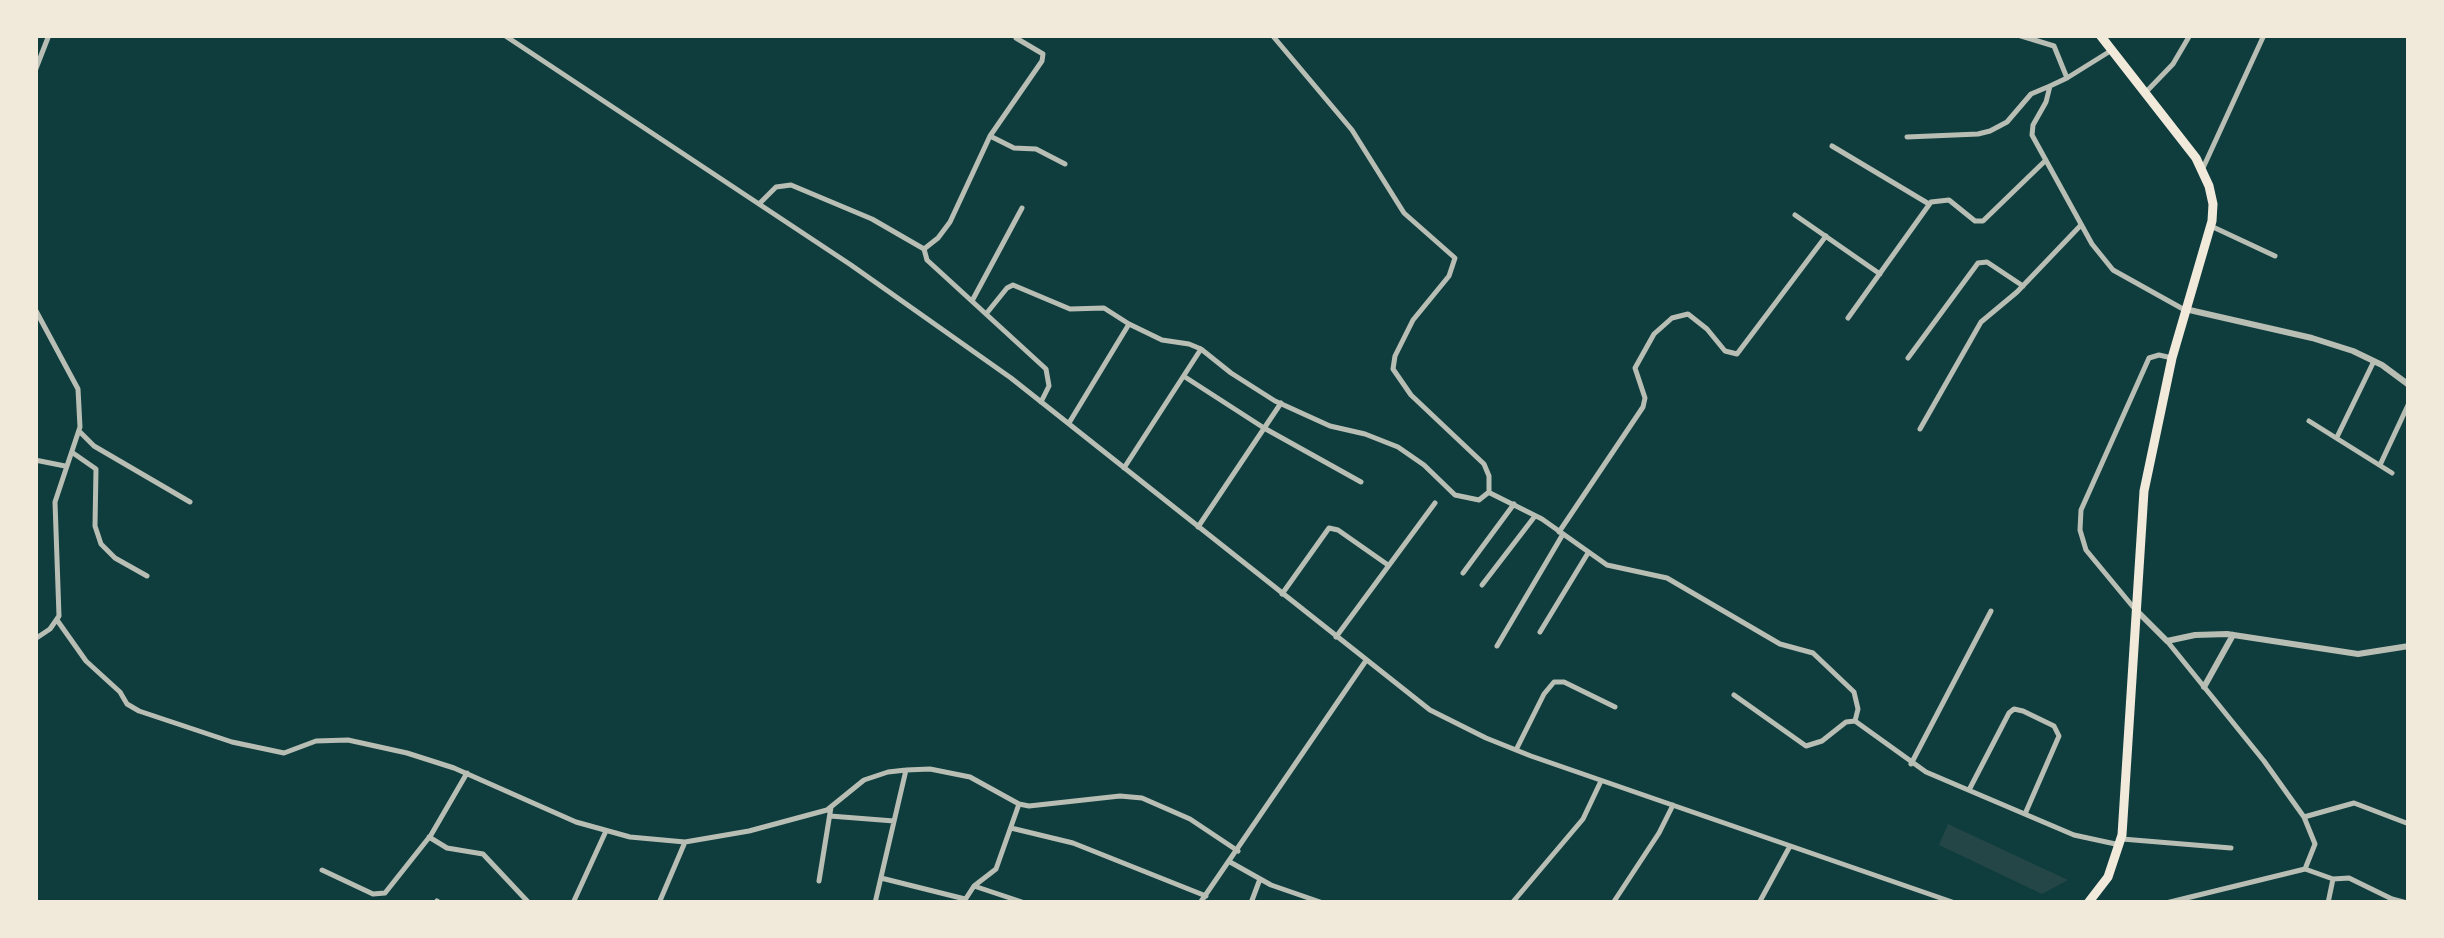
<!DOCTYPE html>
<html>
<head>
<meta charset="utf-8">
<style>
  body { margin:0 }
  #map { position:relative; width:2444px; height:938px; overflow:hidden; background:#0f3d3e; font-family:"PT Sans Narrow",sans-serif }
  canvas { display:block }
  .frame { position:absolute; inset:0; border:38px solid #f1e9da; pointer-events:none }
</style>
</head>
<body>
<div id="map">
<canvas width="2444" height="938"></canvas>
<div class="frame"></div>
</div>
<script>
const g = document.querySelector('canvas').getContext('2d');
g.lineJoin = 'round';
function paint(path, color) { g.fillStyle = color; g.fill(path, 'evenodd'); }
const shape = rows => new Path2D(rows.map(r => 'M' + r).join(''));
function trace(path, color, width, dash) { g.strokeStyle = color; g.lineWidth = width; g.lineCap = dash ? 'butt' : 'round'; g.setLineDash(dash || []); g.stroke(path); }
paint(shape([
  [1948,824,2068,880,2042,894,1939,845]
]), '#244646');
trace(shape([
  [504,35,851,265,1011,378,1430,710,1486,738,1531,756,1955,903],
  [2018,35,2054,46,2067,78,2112,50],
  [1016,38,1043,54,1042,61,990,136,950,222,938,238,924,249,927,260,1046,369,1049,386,1041,402],
  [35,71,49,35],
  [2067,78,2050,86,2046,102,2033,125,2032,135,2092,244,2113,270,2183,309],
  [2145,93,2173,64,2190,35],
  [990,136,1014,148,1036,149,1065,164],
  [1907,137,1978,134,1990,131,2007,122,2031,94,2050,86],
  [1832,146,1929,204],
  [2203,168,2264,35],
  [759,204,776,187,791,185,872,219,924,249],
  [1795,215,1880,274],
  [2213,227,2275,256],
  [972,301,1022,208],
  [35,309,78,389,80,427,55,502,59,616,50,629,35,639],
  [986,314,1007,288,1013,285,1070,309,1104,308,1129,324],
  [1848,318,1931,202,1949,200,1975,221,1983,221,2046,160],
  [1908,358,1978,263,1987,262,2023,286],
  [1185,377,1264,428,1361,482],
  [2309,421,2392,473],
  [1069,423,1129,324,1162,340,1189,344,1201,349,1231,373,1275,401,1330,426,1365,434,1398,447,1424,465,1455,495,1479,500,1489,492,1489,476,1484,464,1411,395,1393,369,1395,356,1413,320,1449,276,1455,258,1404,213,1352,130,1272,35],
  [1920,429,1981,322,2017,292,2081,225],
  [79,431,94,446,190,502],
  [2337,437,2374,361],
  [73,453,96,469,95,526,101,544,115,558,147,576],
  [35,460,65,466],
  [2380,465,2409,403],
  [1124,468,1201,349],
  [1490,493,1542,519,1607,565,1667,578,1780,644,1813,653,1854,692,1858,709,1855,721],
  [1198,527,1281,403],
  [1559,532,1643,407,1645,398,1635,368,1654,334,1672,318,1688,314,1707,329,1725,351,1737,354,1826,236],
  [1463,573,1514,504],
  [1482,585,1535,516],
  [1282,594,1329,528,1338,530,1388,565],
  [2134,608,2086,550,2080,530,2081,510,2149,358,2159,355,2172,358],
  [57,620,86,661,120,692,127,704,139,711,232,742,284,753,316,741,348,740,407,753,454,768,576,822,630,837,685,842,749,831,827,810,864,780,888,772,906,770,930,769,970,777,1019,804],
  [1540,632,1588,553],
  [1336,637,1435,503],
  [1497,646,1563,534],
  [1734,695,1806,746,1822,741,1846,722,1855,721,1926,772,2074,835,2120,845],
  [1516,750,1544,694,1554,682,1564,682,1615,707],
  [1911,764,1991,611],
  [1969,790,2009,713,2014,709,2023,711,2054,726,2059,736,2025,814],
  [830,816,894,821],
  [2304,817,2354,803,2409,824],
  [1011,828,1073,843,1206,896],
  [429,837,447,848,483,854,529,903],
  [2122,839,2231,848],
  [1230,862,1271,885,1323,903],
  [2305,869,2333,879,2349,878,2392,899,2407,903],
  [322,870,373,894,385,893,431,835,467,773],
  [881,878,965,899],
  [819,881,831,807],
  [974,886,1025,903],
  [437,901,440,903],
  [573,903,606,831],
  [659,903,685,842],
  [875,903,906,770],
  [963,903,974,886,996,869,1019,804,1029,806,1120,796,1142,798,1190,819,1238,851],
  [1200,903,1365,662],
  [1251,903,1260,879],
  [1512,903,1583,819,1601,781],
  [1613,903,1659,833,1673,805],
  [1759,903,1790,846],
  [2166,903,2305,869,2315,844,2304,817,2264,761,2167,641],
  [2328,903,2333,879]
]), '#b8beb3', 5);
trace(shape([
  [2185,309,2312,338,2353,351,2382,365,2409,385],
  [2139,613,2167,641,2195,635,2227,634,2358,654,2409,646],
  [2204,687,2233,635]
]), '#b8beb3', 6);
trace(shape([
  [2088,903,2108,877,2122,835,2144,491,2172,358,2212,221,2213,204,2209,186,2196,158,2100,35]
]), '#f1e9da', 9);
</script>
</body>
</html>
